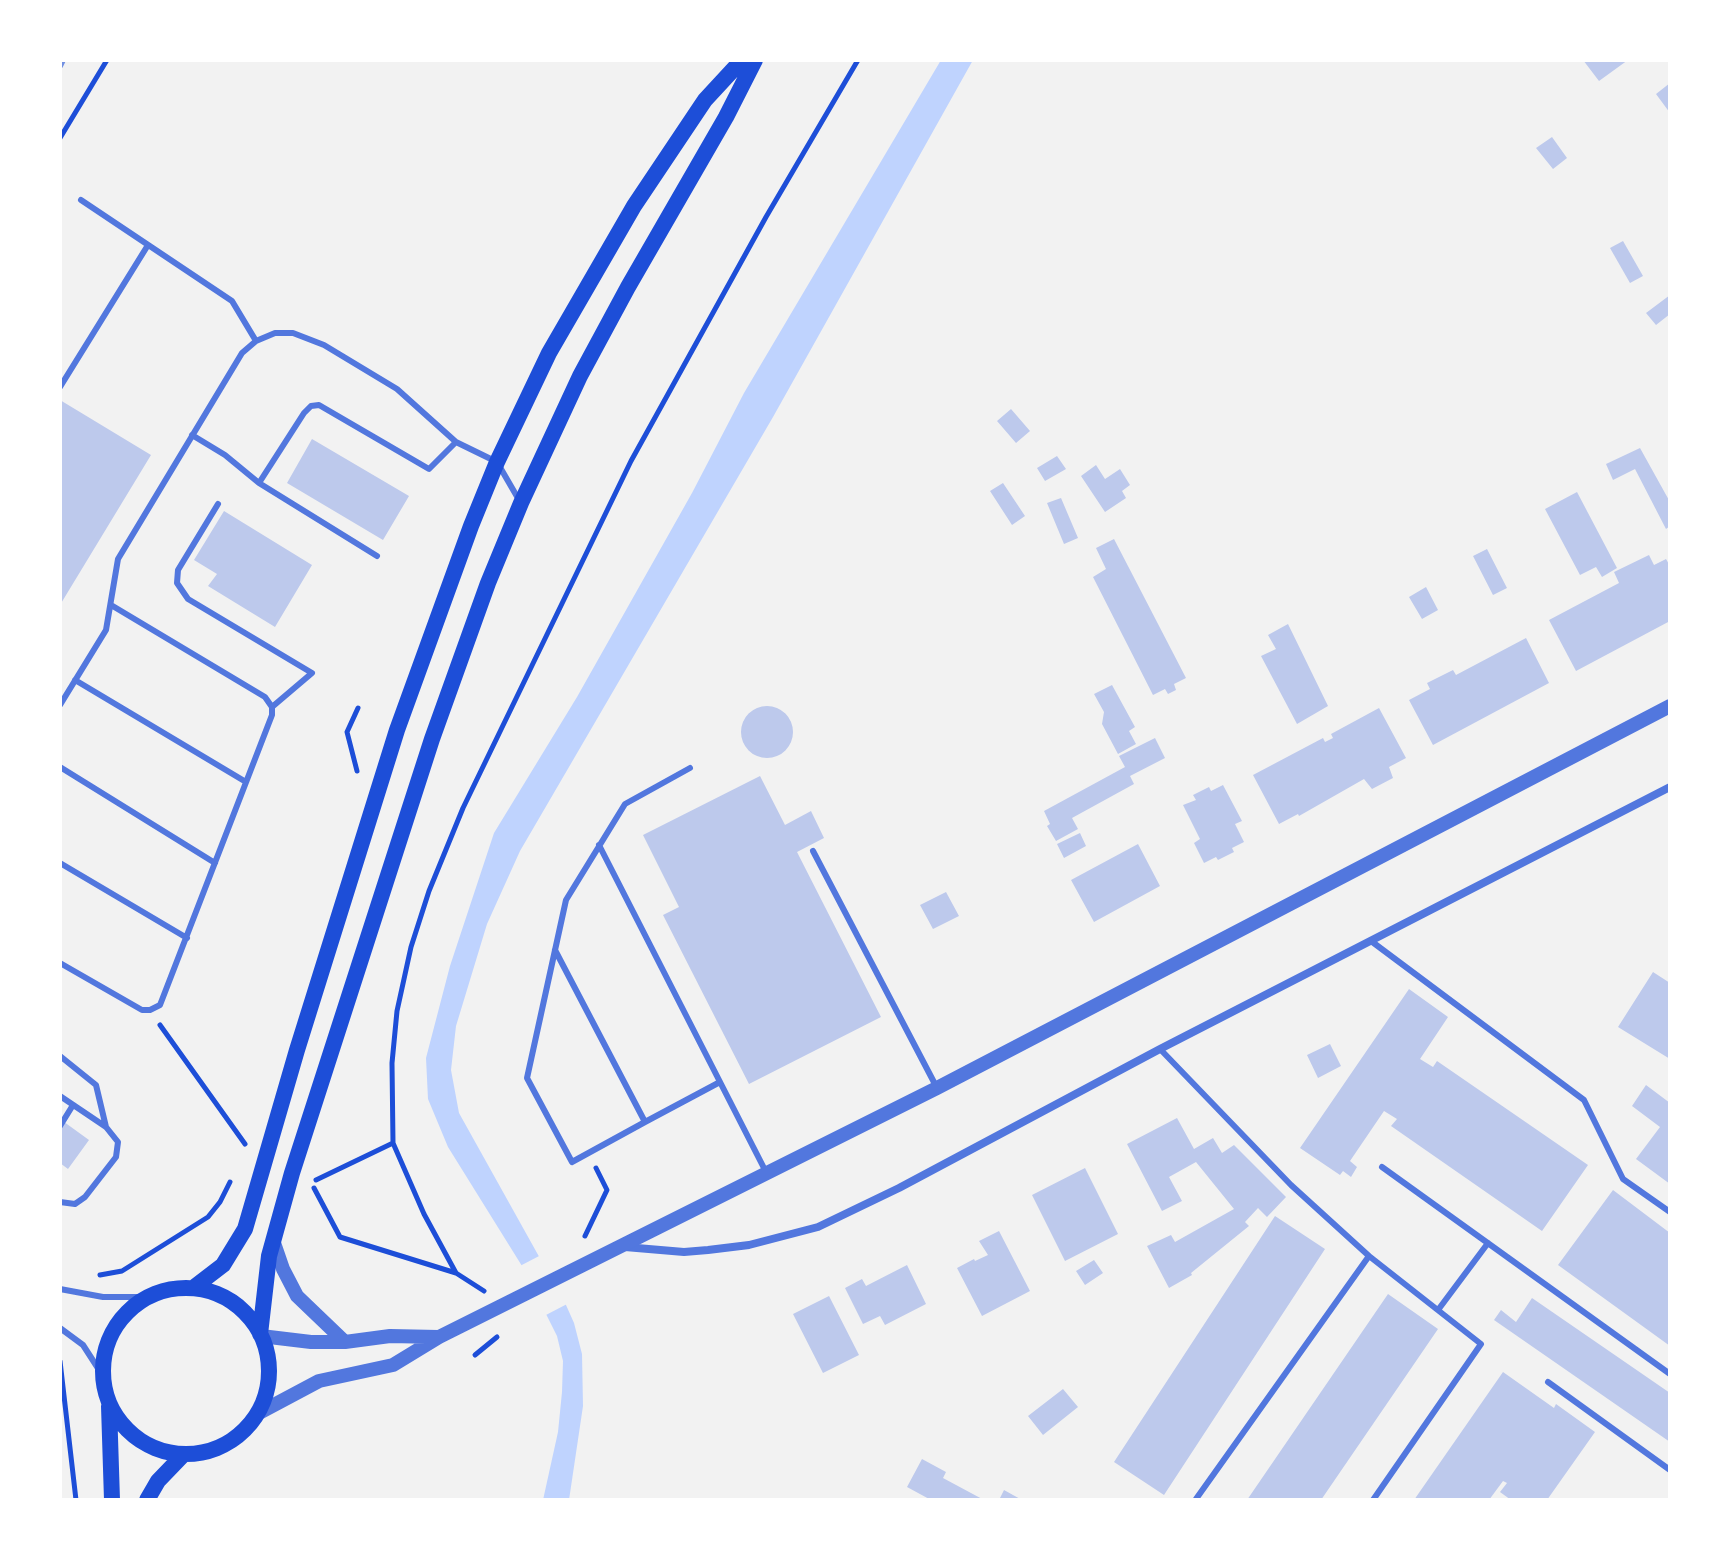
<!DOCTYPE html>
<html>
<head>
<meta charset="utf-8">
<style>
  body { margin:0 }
  #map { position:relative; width:1730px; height:1560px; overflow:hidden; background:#f2f2f2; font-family:"PT Sans",sans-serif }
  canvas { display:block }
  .frame { position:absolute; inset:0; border:62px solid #fff; pointer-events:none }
</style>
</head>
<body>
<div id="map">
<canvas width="1730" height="1560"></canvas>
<div class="frame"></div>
</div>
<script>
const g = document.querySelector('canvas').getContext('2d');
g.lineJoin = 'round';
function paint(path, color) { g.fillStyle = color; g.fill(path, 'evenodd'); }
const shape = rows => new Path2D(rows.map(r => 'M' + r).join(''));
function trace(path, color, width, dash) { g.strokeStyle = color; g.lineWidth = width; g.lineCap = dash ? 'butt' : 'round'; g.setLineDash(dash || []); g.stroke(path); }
paint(shape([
  [941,60,973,60,773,417,520,851,487,924,456,1026,451,1070,459,1113,566,1305,574,1323,582,1354,583,1406,569,1500,543,1500,558,1432,562,1392,563,1361,557,1336,522,1266,448,1147,428,1099,426,1058,450,966,494,833,577,697,692,493,744,393]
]), '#bfd3fe');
paint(shape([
  [543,1254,569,1303,544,1316,518,1267]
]), '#f2f2f2');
paint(shape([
  [1583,60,1628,60,1599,81],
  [1670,83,1670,113,1656,94],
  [1552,137,1567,158,1553,169,1536,148],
  [1623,241,1643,276,1630,283,1610,248],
  [1670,295,1670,314,1656,325,1646,313],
  [60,400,151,455,60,605],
  [1011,409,1030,431,1016,443,997,421],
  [312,439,409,496,383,540,287,483],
  [1640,448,1670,502,1670,526,1666,529,1635,469,1613,480,1606,464],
  [1057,456,1066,469,1045,481,1037,468],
  [1096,465,1105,479,1120,469,1130,485,1122,491,1126,498,1105,512,1081,476],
  [1003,483,1025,516,1012,525,990,491],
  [1577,492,1617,568,1602,577,1596,567,1580,575,1545,509],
  [1061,498,1078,538,1064,544,1047,503],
  [224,511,312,565,275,627,208,586,217,574,194,560],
  [1114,539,1186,678,1174,684,1176,690,1168,694,1165,689,1153,695,1093,577,1106,569,1096,548],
  [1487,549,1507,588,1493,595,1473,556],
  [1649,555,1654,565,1666,559,1670,566,1670,621,1576,671,1549,620,1619,583,1614,572],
  [1426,587,1438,610,1422,619,1409,597],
  [1288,624,1328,706,1297,724,1261,656,1276,649,1268,635],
  [1526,638,1549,683,1433,745,1409,700,1430,689,1427,683,1453,670,1456,675],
  [1112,685,1135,727,1129,731,1136,744,1118,754,1102,724,1104,712,1094,694],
  '741 732a26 26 0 1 1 52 0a26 26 0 1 1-52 0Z',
  [1379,708,1406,758,1389,767,1393,778,1372,789,1364,779,1299,816,1298,814,1279,824,1253,775,1323,738,1325,742,1333,738,1331,734],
  [1155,738,1165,758,1130,776,1134,784,1072,818,1078,829,1056,841,1047,826,1050,824,1044,811,1125,767,1119,756],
  [760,776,785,825,811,811,824,838,797,852,881,1017,749,1084,663,915,679,907,643,835],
  [1223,785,1242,821,1235,824,1244,842,1232,848,1234,852,1218,860,1216,857,1204,863,1194,843,1200,839,1183,805,1196,800,1193,795,1209,787,1211,791],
  [1080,833,1086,846,1064,858,1057,844],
  [1138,844,1160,886,1094,922,1071,880],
  [946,892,959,916,933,929,920,905],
  [1653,972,1670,983,1670,1059,1618,1027],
  [1409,989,1448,1017,1420,1059,1433,1067,1437,1061,1588,1165,1542,1231,1391,1126,1397,1119,1384,1111,1350,1161,1357,1167,1351,1177,1343,1171,1340,1175,1300,1148],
  [1330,1044,1341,1066,1318,1078,1307,1055],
  [1646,1085,1670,1103,1670,1184,1636,1159,1660,1127,1632,1106],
  [1177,1118,1194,1149,1213,1138,1222,1153,1234,1145,1286,1197,1267,1217,1258,1208,1245,1222,1249,1226,1191,1273,1192,1275,1169,1288,1147,1246,1171,1235,1175,1242,1234,1209,1196,1162,1169,1177,1182,1201,1162,1211,1127,1144],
  [60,1119,89,1140,68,1169,60,1163],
  [1085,1168,1118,1234,1065,1261,1032,1195],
  [1613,1190,1670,1233,1670,1346,1558,1265],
  [1275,1216,1325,1249,1164,1495,1114,1462],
  [999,1231,1030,1291,982,1316,957,1268,974,1259,975,1261,988,1255,979,1241],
  [1094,1260,1103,1273,1085,1285,1076,1271],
  [907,1265,926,1304,885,1325,880,1316,863,1324,845,1288,862,1279,866,1286],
  [1388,1294,1438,1329,1321,1500,1247,1500],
  [829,1296,859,1355,823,1373,793,1314],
  [1532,1298,1670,1393,1670,1442,1494,1320,1501,1310,1516,1322],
  [1503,1372,1554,1408,1556,1404,1595,1432,1547,1500,1511,1500,1500,1492,1507,1483,1503,1481,1489,1500,1414,1500],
  [1063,1389,1078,1407,1043,1435,1028,1416],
  [922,1459,946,1472,943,1478,984,1500,931,1500,907,1487],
  [1004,1490,1022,1500,999,1500]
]), '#bdc9ec');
trace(shape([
  [60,138,107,60],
  [357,771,347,732,358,708],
  [160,1025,245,1144],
  [316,1180,393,1143],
  [314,1188,340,1237,456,1273,484,1291],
  [585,1236,607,1190,596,1168],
  [456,1273,424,1214,393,1143,392,1063,397,1011,411,947,429,891,463,808,631,461,766,217,858,60],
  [100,1275,122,1271,208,1217,220,1202,230,1182],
  [475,1355,497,1337],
  [60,1361,76,1500]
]), '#1d4ed8', 5);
trace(shape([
  [81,200,232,301,256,341],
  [60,387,148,245],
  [192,435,225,455,259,483,377,556],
  [259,483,304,413,311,406,319,405,429,469,456,442,497,462,519,500],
  [218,504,178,570,177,583,188,599,312,673,272,707],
  [75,680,246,782],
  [60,705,106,630,118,559,242,353,256,341,275,333,293,333,324,345,397,389,456,442],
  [60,767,215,863],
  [599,845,767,1174],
  [813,851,937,1088],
  [60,863,187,938],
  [1371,941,1584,1100,1623,1179,1670,1212],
  [555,950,645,1122,720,1082],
  [60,963,142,1010,150,1010,160,1005,272,715,272,707,265,697,111,605],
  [1160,1049,1291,1185,1369,1256,1481,1344,1373,1500],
  [60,1056,96,1085,106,1127],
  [60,1096,106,1127,118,1142,116,1157,85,1197,75,1204,60,1202],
  [645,1122,572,1162,527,1078,566,900,625,804,690,768],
  [60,1126,73,1105],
  [1382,1167,1670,1374],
  [60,1289,103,1297,149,1297],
  [1438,1310,1488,1243],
  [60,1328,83,1345,103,1376],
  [1548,1382,1670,1470],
  [1196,1499,1369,1256]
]), '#5277de', 6);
trace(shape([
  [625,1247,684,1252,708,1250,749,1245,818,1227,899,1188,1160,1049,1670,787]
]), '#5277de', 8);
trace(shape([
  [273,1240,283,1269,297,1296,345,1342],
  [261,1336,311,1342,345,1342,390,1336,438,1337],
  [257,1414,319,1381,393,1365,439,1337,937,1088,1670,706]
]), '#5277de', 14);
trace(shape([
  [193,1288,223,1265,245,1229,297,1050,397,730,471,526,497,462,549,353,634,206,705,100,742,60],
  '103 1371a83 83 0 1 1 166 0a83 83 0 1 1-166 0Z',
  [260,1334,269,1256,292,1173,432,739,488,583,521,503,580,376,628,287,726,117,755,60],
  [109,1406,112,1500],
  [147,1500,158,1481,184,1454]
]), '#1d4ed8', 16);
trace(shape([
  [60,66,63,60]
]), '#7290e2', 6);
</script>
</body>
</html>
